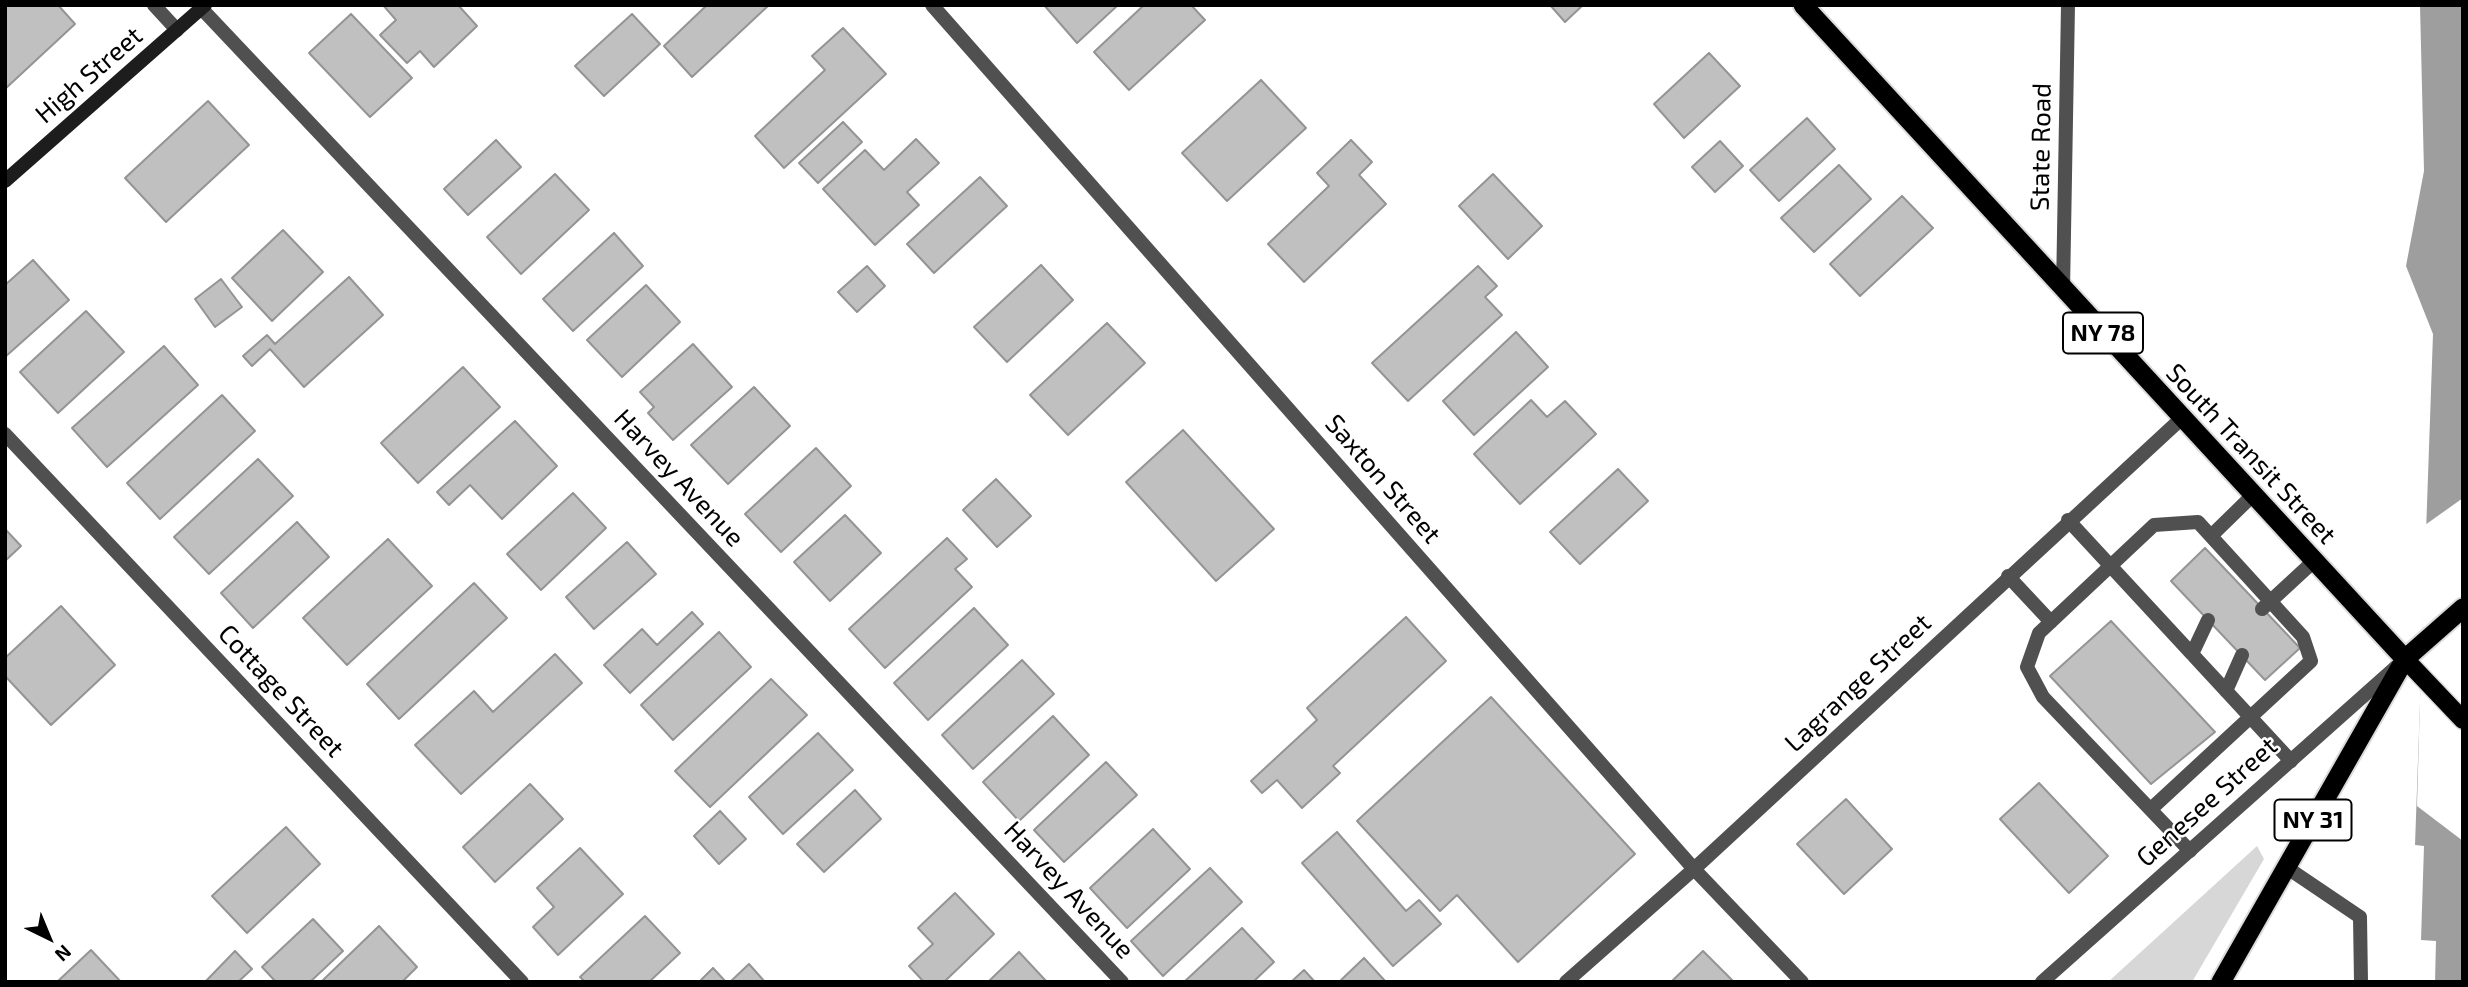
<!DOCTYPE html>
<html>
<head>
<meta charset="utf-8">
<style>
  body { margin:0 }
  #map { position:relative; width:2468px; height:987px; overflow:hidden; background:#fff; font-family:"Exo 2",sans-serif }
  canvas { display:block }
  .frame { position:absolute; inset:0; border:7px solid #000; pointer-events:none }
  .north { position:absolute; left:14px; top:903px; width:70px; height:70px; -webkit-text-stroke:5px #fff; paint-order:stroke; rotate:137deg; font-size:19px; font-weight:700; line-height:28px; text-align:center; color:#000 }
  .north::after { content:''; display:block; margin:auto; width:24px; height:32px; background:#000; clip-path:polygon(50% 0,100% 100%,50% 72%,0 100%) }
</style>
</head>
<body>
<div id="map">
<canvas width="2468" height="987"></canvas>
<div class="frame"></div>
<div class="north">N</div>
</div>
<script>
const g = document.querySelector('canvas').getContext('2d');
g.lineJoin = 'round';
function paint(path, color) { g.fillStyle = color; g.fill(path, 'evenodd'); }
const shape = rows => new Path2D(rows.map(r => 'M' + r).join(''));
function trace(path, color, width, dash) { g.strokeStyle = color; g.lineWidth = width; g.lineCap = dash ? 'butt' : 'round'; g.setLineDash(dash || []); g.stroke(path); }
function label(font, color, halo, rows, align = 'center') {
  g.font = font + ' "Exo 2",sans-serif'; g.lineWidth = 5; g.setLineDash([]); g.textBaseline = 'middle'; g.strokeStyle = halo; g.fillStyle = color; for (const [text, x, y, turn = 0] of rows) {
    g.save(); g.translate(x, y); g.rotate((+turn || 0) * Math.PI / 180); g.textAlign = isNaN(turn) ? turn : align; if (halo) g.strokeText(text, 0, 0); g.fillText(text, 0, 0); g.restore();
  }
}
paint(shape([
  [2257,846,2264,859,2192,982,2108,982]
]), '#d7d7d7');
paint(shape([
  [2420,5,2463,5,2463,982,2435,982,2436,941,2421,940,2424,846,2415,845,2433,334,2406,266,2424,171]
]), '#9e9e9e');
paint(shape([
  [2463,498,2463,841,2417,806,2425,525]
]), '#fff');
const building = shape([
  [5,5,58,5,75,24,5,89,5,5],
  [383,5,458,5,477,26,434,67,420,51,407,63,380,35,396,20,383,5],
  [707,5,769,5,692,77,664,46,707,5],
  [1044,5,1118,5,1077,43,1044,5],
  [1144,5,1191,5,1205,20,1129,90,1094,52,1144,5],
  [1550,5,1583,5,1565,22,1550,5],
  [351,14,412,78,370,117,309,53,351,14],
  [632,14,660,44,604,96,575,66,632,14],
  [843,28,886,74,784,168,755,136,825,70,812,56,843,28],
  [1709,53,1740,86,1684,138,1654,104,1709,53],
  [1261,80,1306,128,1227,201,1182,153,1261,80],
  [208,101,249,145,166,222,125,178,208,101],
  [1807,118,1835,149,1779,201,1750,170,1807,118],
  [843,122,862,142,818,183,799,163,843,122],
  [916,139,939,163,907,192,919,205,875,245,823,189,865,150,884,170,916,139],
  [496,140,521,167,468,215,444,189,496,140],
  [1351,140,1372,162,1359,175,1386,204,1304,282,1268,244,1329,186,1317,173,1351,140],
  [1720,141,1743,166,1715,192,1692,167,1720,141],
  [1839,165,1871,199,1814,252,1781,218,1839,165],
  [555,174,589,210,521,274,487,237,555,174],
  [1493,174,1542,226,1508,259,1459,206,1493,174],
  [980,177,1007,206,934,273,907,244,980,177],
  [1902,196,1933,228,1860,296,1830,264,1902,196],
  [283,230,323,272,272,321,232,278,283,230],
  [614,233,643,266,573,331,543,299,614,233],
  [33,260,69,300,5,357,5,285,33,260],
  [1041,265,1073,300,1007,362,974,327,1041,265],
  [867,266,885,286,857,312,838,292,867,266],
  [1478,266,1497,286,1485,297,1502,315,1408,401,1372,363,1478,266],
  [349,277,383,315,304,387,270,349,252,366,243,356,267,335,275,344,349,277],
  [221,279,242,307,215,327,195,299,221,279],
  [646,285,680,322,622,377,587,340,646,285],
  [86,311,124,352,58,413,20,372,86,311],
  [1107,323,1145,363,1068,435,1030,395,1107,323],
  [1516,332,1548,367,1474,435,1443,401,1516,332],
  [693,344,732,387,673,440,648,413,654,407,640,392,693,344],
  [164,346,198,385,107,467,72,428,164,346],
  [463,367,500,407,418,483,381,443,463,367],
  [754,387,790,426,728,484,691,445,754,387],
  [222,395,255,431,160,519,127,483,222,395],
  [1531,400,1547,417,1565,401,1596,434,1520,504,1474,454,1531,400],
  [515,421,557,466,502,519,470,485,449,505,437,492,515,421],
  [1183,430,1274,529,1216,581,1126,482,1183,430],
  [816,448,851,486,781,552,745,514,816,448],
  [258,459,293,496,209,574,174,537,258,459],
  [1618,469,1648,501,1580,564,1550,532,1618,469],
  [996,479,1031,516,997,547,963,510,996,479],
  [573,493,606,528,541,590,507,554,573,493],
  [845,515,881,553,830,601,794,562,845,515],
  [297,522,329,557,253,628,221,593,297,522],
  [5,529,21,546,5,561,5,529],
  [947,538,967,559,955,569,972,587,885,668,849,629,947,538],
  [388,539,432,586,347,665,303,618,388,539],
  [627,542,656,574,594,629,566,597,627,542],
  [2205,548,2300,648,2265,680,2171,581,2205,548],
  [474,583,507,618,399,719,367,684,474,583],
  [61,606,115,665,51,725,5,676,5,658,61,606],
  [974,608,1008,645,928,720,894,683,974,608],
  [692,612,703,624,630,693,604,665,642,629,657,645,692,612],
  [1406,617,1446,661,1333,766,1340,773,1302,808,1277,780,1262,793,1251,781,1317,720,1307,708,1406,617],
  [2111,621,2215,732,2151,784,2050,676,2111,621],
  [719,632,751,667,673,740,641,705,719,632],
  [555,654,582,683,461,794,415,745,474,691,493,712,555,654],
  [1022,660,1054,694,973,769,942,735,1022,660],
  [771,679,807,715,710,807,675,771,771,679],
  [1491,697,1635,854,1518,962,1457,895,1440,911,1357,821,1491,697],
  [1053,716,1089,755,1019,821,983,782,1053,716],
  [818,733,853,770,783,834,749,797,818,733],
  [1106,762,1137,795,1064,862,1034,830,1106,762],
  [2039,783,2108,856,2069,893,2000,819,2039,783],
  [530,784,563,819,495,882,463,847,530,784],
  [855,790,881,819,824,872,797,844,855,790],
  [1846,799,1892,849,1844,894,1797,844,1846,799],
  [720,811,746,839,719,864,694,836,720,811],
  [286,827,320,864,247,933,212,896,286,827],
  [1153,829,1190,869,1127,928,1090,888,1153,829],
  [1337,832,1406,911,1419,900,1441,924,1393,966,1302,863,1337,832],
  [580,848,623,894,558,955,533,927,554,907,537,888,580,848],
  [1210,868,1242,902,1163,976,1131,941,1210,868],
  [955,893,994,934,944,982,924,982,909,966,933,944,918,928,955,893],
  [645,916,680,953,649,982,585,982,580,977,645,916],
  [313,919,343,951,310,982,276,982,262,967,313,919],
  [379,926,417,967,402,982,321,982,379,926],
  [1242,928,1274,962,1253,982,1184,982,1242,928],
  [91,950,121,982,57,982,91,950],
  [235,951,252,969,238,982,205,982,235,951],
  [1703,951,1734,982,1671,982,1703,951],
  [1019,952,1047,982,988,982,1019,952],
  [1364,958,1386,982,1339,982,1364,958],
  [749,964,765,982,730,982,749,964],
  [713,968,726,982,699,982,713,968],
  [1304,970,1315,982,1291,982,1304,970]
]);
paint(building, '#c0c0c0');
trace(building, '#949494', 2);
const primary = shape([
  [2405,659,2463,720]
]);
const trunk = shape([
  [1803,5,2405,659],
  [2221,982,2405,659,2463,608]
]);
trace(primary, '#dbdbdb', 21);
trace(trunk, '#dbdbdb', 23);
trace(shape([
  [2068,520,2291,761],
  [2211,536,2253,495],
  [2008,576,2051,622],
  [2262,609,2314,561],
  [2192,654,2208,620],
  [2226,691,2242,655],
  [2151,809,2311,661,2303,637,2198,522,2154,525,2039,633,2027,667,2043,697,2190,851],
  [2286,867,2360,917,2361,982]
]), '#505050', 14);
trace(shape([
  [154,5,177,30],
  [932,5,1694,869,1802,982],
  [201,8,1122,982],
  [2063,290,2068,5],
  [5,434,522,982],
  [1566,982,1694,869,2182,418],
  [2042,982,2396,667]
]), '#505050', 14);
trace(shape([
  [5,181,205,5]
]), '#1d1d1d', 14);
trace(primary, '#000', 18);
trace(trunk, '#000', 19);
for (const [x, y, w] of [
  [2103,333,80],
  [2313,820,77]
]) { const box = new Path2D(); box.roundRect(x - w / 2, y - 20.5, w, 41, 5); g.fillStyle = '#fff'; g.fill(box); trace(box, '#000', 2); }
label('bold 24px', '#000', null, [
  ["NY 78",2103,333],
  ["NY 31",2313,820]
]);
label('26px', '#000', '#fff', [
  ["High Street",89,75,-41],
  ["State Road",2041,147,-89],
  ["South Transit Street",2251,454,47],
  ["Harvey Avenue",679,478,47],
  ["Saxton Street",1383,479,49],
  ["Lagrange Street",1858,683,-43],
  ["Cottage Street",281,691,47],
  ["Genesee Street",2207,802,-42],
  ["Harvey Avenue",1069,890,47]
]);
</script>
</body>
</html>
